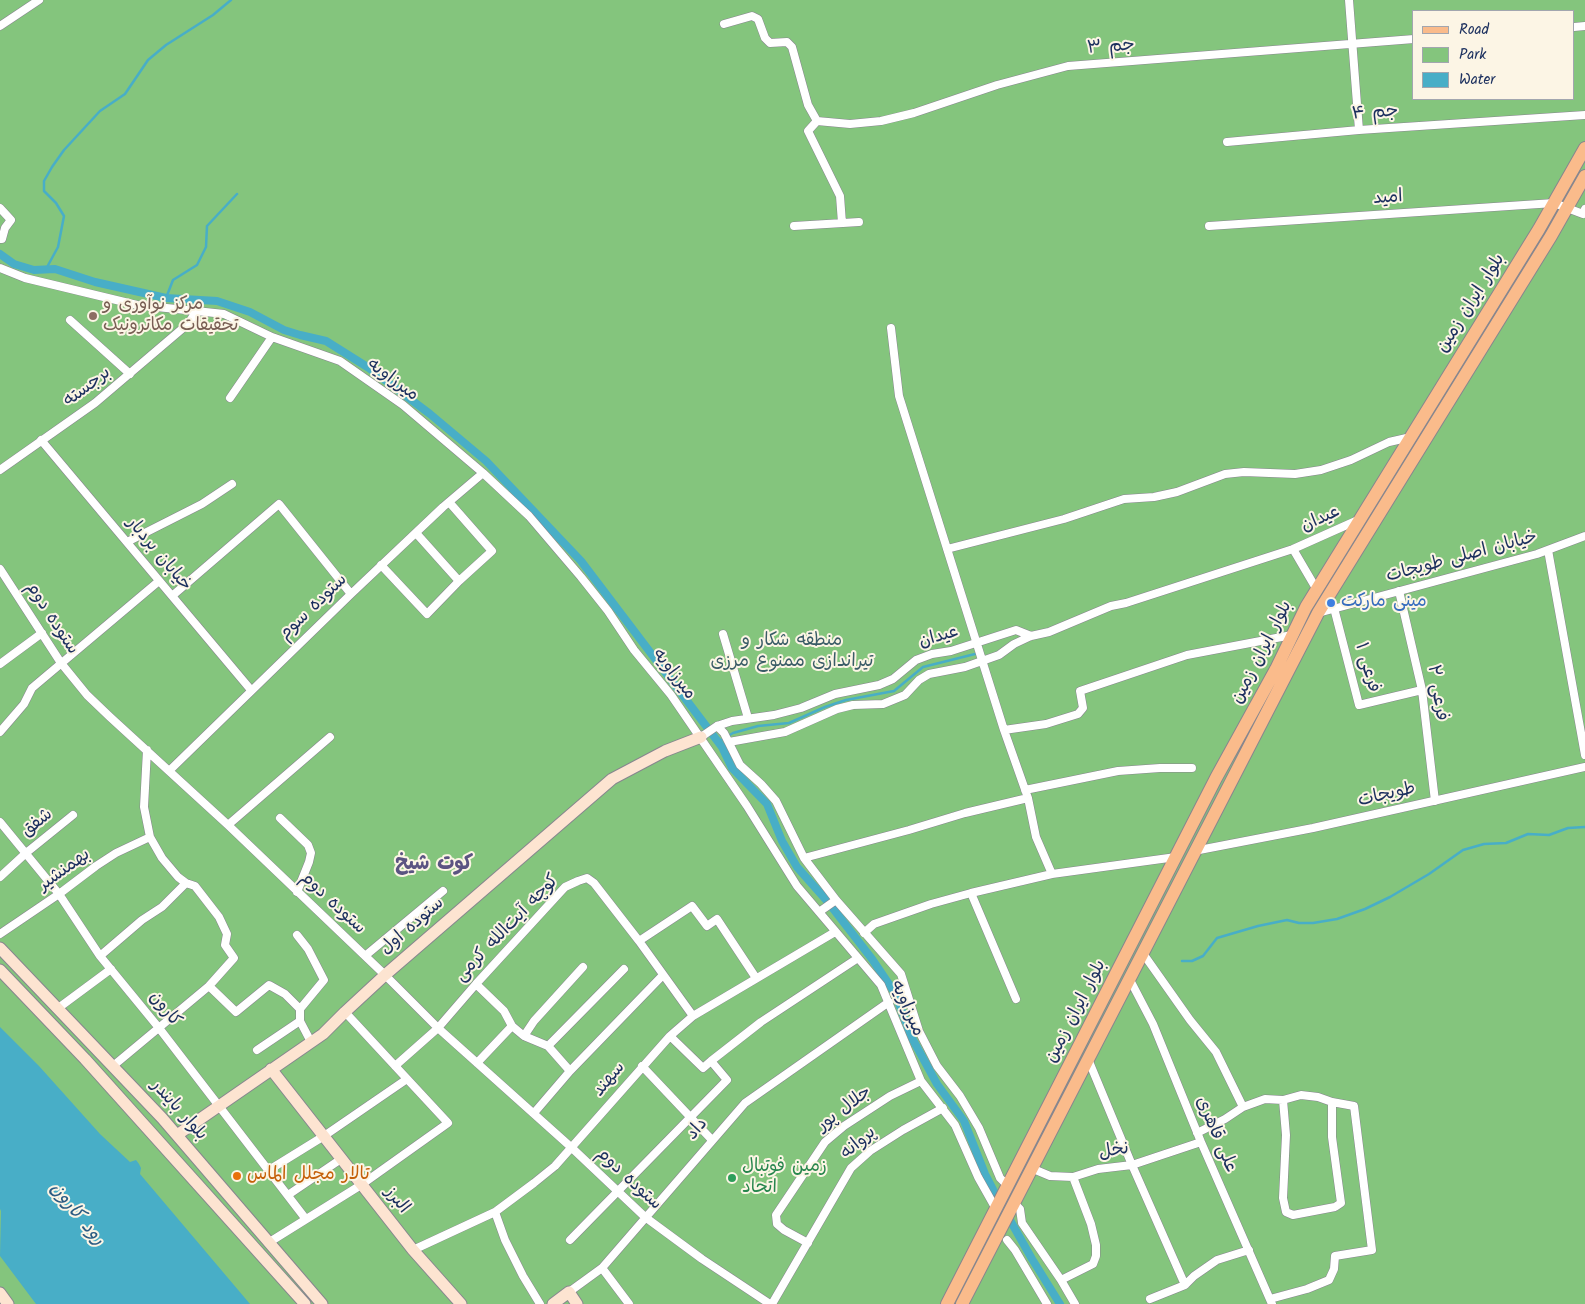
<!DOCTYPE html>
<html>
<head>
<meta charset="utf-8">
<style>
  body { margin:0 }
  #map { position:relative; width:1585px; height:1304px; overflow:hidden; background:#f3ddbe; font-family:Kalam,sans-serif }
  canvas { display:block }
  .legend { position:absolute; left:1412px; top:10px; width:162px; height:90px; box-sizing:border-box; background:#fcf5e5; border:1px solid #a2a6af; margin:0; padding:6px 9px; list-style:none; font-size:15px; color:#1b2f5e }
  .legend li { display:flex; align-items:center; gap:10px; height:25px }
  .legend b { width:25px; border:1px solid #a2a6af }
</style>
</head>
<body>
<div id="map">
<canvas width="1585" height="1304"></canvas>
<ul class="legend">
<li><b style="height:6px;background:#fabb8b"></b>Road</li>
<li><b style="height:14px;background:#84c57d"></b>Park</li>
<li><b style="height:14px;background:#48aec7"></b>Water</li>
</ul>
</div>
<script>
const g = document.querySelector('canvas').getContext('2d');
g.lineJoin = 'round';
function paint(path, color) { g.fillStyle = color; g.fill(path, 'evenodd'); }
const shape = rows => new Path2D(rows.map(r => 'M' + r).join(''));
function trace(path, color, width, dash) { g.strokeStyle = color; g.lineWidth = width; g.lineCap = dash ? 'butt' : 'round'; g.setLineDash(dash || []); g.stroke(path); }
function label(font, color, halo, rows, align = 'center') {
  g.font = font + ' Kalam,"Playpen Sans Arabic",sans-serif'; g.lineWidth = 4; g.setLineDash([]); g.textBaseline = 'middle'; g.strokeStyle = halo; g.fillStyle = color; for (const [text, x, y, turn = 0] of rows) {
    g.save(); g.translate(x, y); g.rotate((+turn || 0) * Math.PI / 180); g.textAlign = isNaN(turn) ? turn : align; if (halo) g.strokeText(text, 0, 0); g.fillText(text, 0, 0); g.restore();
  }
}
paint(shape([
  [0,0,1585,0,1585,1304,0,1304],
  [1414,11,1574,11,1574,99,1414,99]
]), '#84c57d');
paint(shape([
  [0,1027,39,1066,100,1134,130,1162,136,1160,139,1164,141,1168,140,1174,250,1304,36,1304,0,1256,1,1211,0,1209]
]), '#48aec7');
trace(shape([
  [46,269,58,247,64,216,56,203,44,191,44,181,52,167,64,150,100,111,125,94,148,60,166,45,213,15,231,0],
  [166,298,173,280,197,265,206,247,207,226,237,194],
  [718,742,733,733,758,726,789,723,825,707,846,700,894,691,923,667,975,654],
  [1182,961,1192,961,1203,956,1217,938,1258,926,1287,920,1299,923,1313,923,1337,919,1365,909,1390,897,1429,874,1463,850,1484,844,1506,843,1528,834,1549,835,1568,828,1585,827]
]), '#48aec7', 2.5);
trace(shape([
  [0,254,14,264,34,270,55,269,95,282,166,298,217,301,250,312,284,330,300,335,326,341,369,368,430,414,486,461,581,561,722,747,732,768,767,804,782,841,797,867,828,902,872,959,895,993,912,1038,937,1084,964,1121,985,1174,1000,1203],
  [1006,1213,1032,1259,1060,1304]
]), '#48aec7', 8);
const street = shape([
  [1349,0,1359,130],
  [724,24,752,16,758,19,765,38,770,43,787,42,792,47,808,105,817,121,808,131,840,196,842,223],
  [0,26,39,0],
  [1574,27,1585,26],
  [817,121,850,124,881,121,914,113,997,85,1068,66,1414,39],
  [1227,142,1359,130,1585,115],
  [0,208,11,220,5,228,2,239,0,239],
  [794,226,859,222],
  [1209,226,1554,203,1583,214,1585,209],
  [0,268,25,278,137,305,196,311],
  [70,320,130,374],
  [891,328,899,396,1004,730,1028,798,1036,837,1052,874],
  [230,398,272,337],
  [41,440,251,690],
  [0,470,95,403,189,323,196,311,224,314,272,337,340,361,403,405,483,473,529,516,581,577,608,611,634,650,671,695,747,806,797,886,881,985,921,1081,955,1125,978,1177,996,1209],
  [416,533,459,581,492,551,449,502],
  [127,542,202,504,232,484],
  [947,549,1064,519,1124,499,1154,497,1177,492,1225,474,1244,472,1295,474,1321,470,1351,460,1389,442,1411,437],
  [1548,550,1585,755],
  [381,565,427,614,459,581],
  [0,569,61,663,87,695,110,717,228,825,385,975,438,1028,572,1148,645,1217,702,1259,770,1304],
  [1317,590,1293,549,1358,520],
  [1399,591,1422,690,1435,801],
  [172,596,279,504,351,594],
  [1334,608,1359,705,1422,690],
  [1318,613,1537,554,1585,536],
  [723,634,748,718],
  [0,664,42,633],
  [717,726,724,733,740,765,761,784,776,801,804,858,836,900,901,974,919,1031,937,1066,960,1096,979,1128,1000,1178,1008,1186],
  [1004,730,1046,724,1078,714,1083,708,1080,691,1187,655,1292,635],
  [0,732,24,704,32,688,159,581],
  [701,737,717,726,732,721,774,715,801,708,835,694,879,685,893,679,916,660,932,654,951,651,1016,630,1031,636],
  [729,742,785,732,837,709,853,705,883,704,905,695,919,680,929,674,965,667,999,655,1014,644,1031,636,1049,632,1111,606,1126,603,1293,549],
  [147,750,144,807,150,837,162,858,178,877,186,883,195,886,219,917,227,934,225,945,234,958,209,986,236,1012,269,985,285,994,300,1009,300,1021,311,1042],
  [169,771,351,594,443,507,483,473],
  [1025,790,1118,771,1160,768,1192,768],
  [280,818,308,845,311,853,309,862,297,892],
  [0,822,59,894,100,956,159,1028,305,1218],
  [228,825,330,737],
  [1194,851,1313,828,1585,767],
  [804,858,909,830,965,813,1028,798],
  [0,877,26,853,73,815],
  [971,893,1016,999],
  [819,912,836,900],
  [864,933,874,924,931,904,971,893,1052,874,1176,857],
  [0,934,59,894,96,866,116,853,150,837],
  [297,935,308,949,324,980,300,1009],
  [639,941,692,906,707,926,717,919,756,978],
  [1142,952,1190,1020,1216,1052,1243,1107],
  [100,956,142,920,162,907,186,883],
  [365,956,443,891],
  [1129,978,1153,1024,1201,1142,1272,1304],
  [476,984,504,1011,512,1026,524,1036,548,1046,570,1071],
  [57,1009,111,969],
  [524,1036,534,1021,583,967],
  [670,1036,703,1068,711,1061],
  [548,1046,624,969],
  [257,1050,300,1021],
  [1088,1059,1132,1165,1185,1285,1150,1299],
  [477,1063,512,1026],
  [113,1066,209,986],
  [395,1066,438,1028,476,984,565,887,578,881,587,878,594,883,639,941,693,1016],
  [642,1066,712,1140],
  [1283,1100,1286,1135,1283,1198,1286,1212,1293,1215,1335,1207,1341,1203,1332,1137,1332,1102],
  [534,1113,570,1071,663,975],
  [1197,1133,1225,1119,1243,1107,1265,1099,1283,1100,1301,1095,1318,1097,1332,1102,1354,1106,1372,1250,1335,1256,1334,1269,1329,1280,1307,1289,1270,1299],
  [1031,1168,1050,1176,1073,1177,1098,1169,1132,1165,1201,1142],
  [269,1170,324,1136,407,1079],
  [288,1195,341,1159],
  [1014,1203,1020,1209,1022,1223,1061,1280,1075,1304],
  [495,1212,505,1240,523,1276,540,1304],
  [570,1240,727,1080,711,1061,761,1022,858,958],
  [1007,1240,1015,1250,1047,1304],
  [268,1243,361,1185,448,1123,345,1012],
  [808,1243,784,1230,777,1224,776,1215,825,1142,844,1126,890,1096,921,1081],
  [413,1250,495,1212,534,1183,555,1166,670,1036,693,1016,835,932],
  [602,1268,629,1304],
  [1061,1280,1093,1264,1096,1256,1096,1245,1091,1224,1073,1177],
  [1185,1285,1194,1276,1217,1260,1249,1250],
  [569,1292,602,1268,745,1103,889,1002],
  [772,1304,851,1168,870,1151,903,1130,943,1108]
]);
const secondary = shape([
  [0,948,162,1118,322,1304],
  [0,970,85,1059,305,1304],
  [271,1069,413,1250,461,1304],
  [177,1135,323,1034,345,1012,385,975,612,779,665,751,701,737],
  [0,1293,8,1304],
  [553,1304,569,1292,577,1304]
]);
const primary = shape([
  [947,1304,1216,778,1276,669,1306,607,1539,229,1585,148],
  [962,1304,1318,613,1551,236,1585,176]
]);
trace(street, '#87868e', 9);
trace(secondary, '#87868e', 13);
trace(primary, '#87868e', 14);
trace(street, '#fff', 8);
trace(secondary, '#fde4d1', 11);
trace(primary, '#fabb8b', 12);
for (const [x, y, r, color] of [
  [93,316,5,"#8d6e63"],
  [1331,603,5,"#3f7fe0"],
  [237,1176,5,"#e8710a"],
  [732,1178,5,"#2e9e5b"]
]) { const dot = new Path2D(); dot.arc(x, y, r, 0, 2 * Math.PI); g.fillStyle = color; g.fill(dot); trace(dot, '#fcf5e5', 2); }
label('18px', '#1b2f5e', '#fcf5e5', [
  ["جم ۳",1111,48,-4],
  ["جم ۴",1375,114,-4],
  ["امید",1388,199,-4],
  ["بلوار ایران زمین",1472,304,-58],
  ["میرزاویه",392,381,36],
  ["برجسته",88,388,-37],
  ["عیدان",1321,520,-24],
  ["خیابان بردبار",158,555,50],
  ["خیابان اصلی طویجات",1462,558,-15],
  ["ستوده سوم",314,608,-44],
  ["ستوده دوم",51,619,57],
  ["عیدان",939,638,-16],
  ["بلوار ایران زمین",1263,653,-63],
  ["فرعی ۱",1366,668,74],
  ["میرزاویه",673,675,52],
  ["فرعی ۲",1436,693,81],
  ["طویجات",1387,796,-13],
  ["شفق",38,824,-39],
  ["بهمنشیر",65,871,-36],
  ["ستوده دوم",332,904,43],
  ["ستوده اول",413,927,-41],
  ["کوچه آیت‌الله کرمی",508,929,-46],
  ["میرزاویه",906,1009,66],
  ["کارون",164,1010,51],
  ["بلوار ایران زمین",1077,1012,-63],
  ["سهند",610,1080,-50],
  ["جلال پور",845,1110,-37],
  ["بلوار بایندر",178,1111,48],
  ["داد",698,1130,-49],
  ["علی قاهری",1215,1135,67],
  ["پروانه",859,1144,-40],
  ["نخل",1114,1152,-9],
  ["ستوده دوم",628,1180,43],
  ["البرز",396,1201,51]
]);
label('18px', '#785e54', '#fcf5e5', [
  ["مرکز نوآوری و",103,306],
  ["تحقیقات مکاترونیک",103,327]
], 'left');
label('18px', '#366cbe', '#fcf5e5', [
  ["مینی مارکت",1341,603]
], 'left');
label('18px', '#3a5c67', '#fcf5e5', [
  ["منطقه شکار و",792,642],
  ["تیراندازی ممنوع مرزی",792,663]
]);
label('18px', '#27864d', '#fcf5e5', [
  ["زمین فوتبال",742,1168],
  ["اتحاد",742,1189]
], 'left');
label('18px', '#c56008', '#fcf5e5', [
  ["تالار مجلل الماس",247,1176]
], 'left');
label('italic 19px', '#2b5b83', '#fcf5e5', [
  ["رود کارون",76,1215,51]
]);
label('bold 20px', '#5b5482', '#fcf5e5', [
  ["کوت شیخ",434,866]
]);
</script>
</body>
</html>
